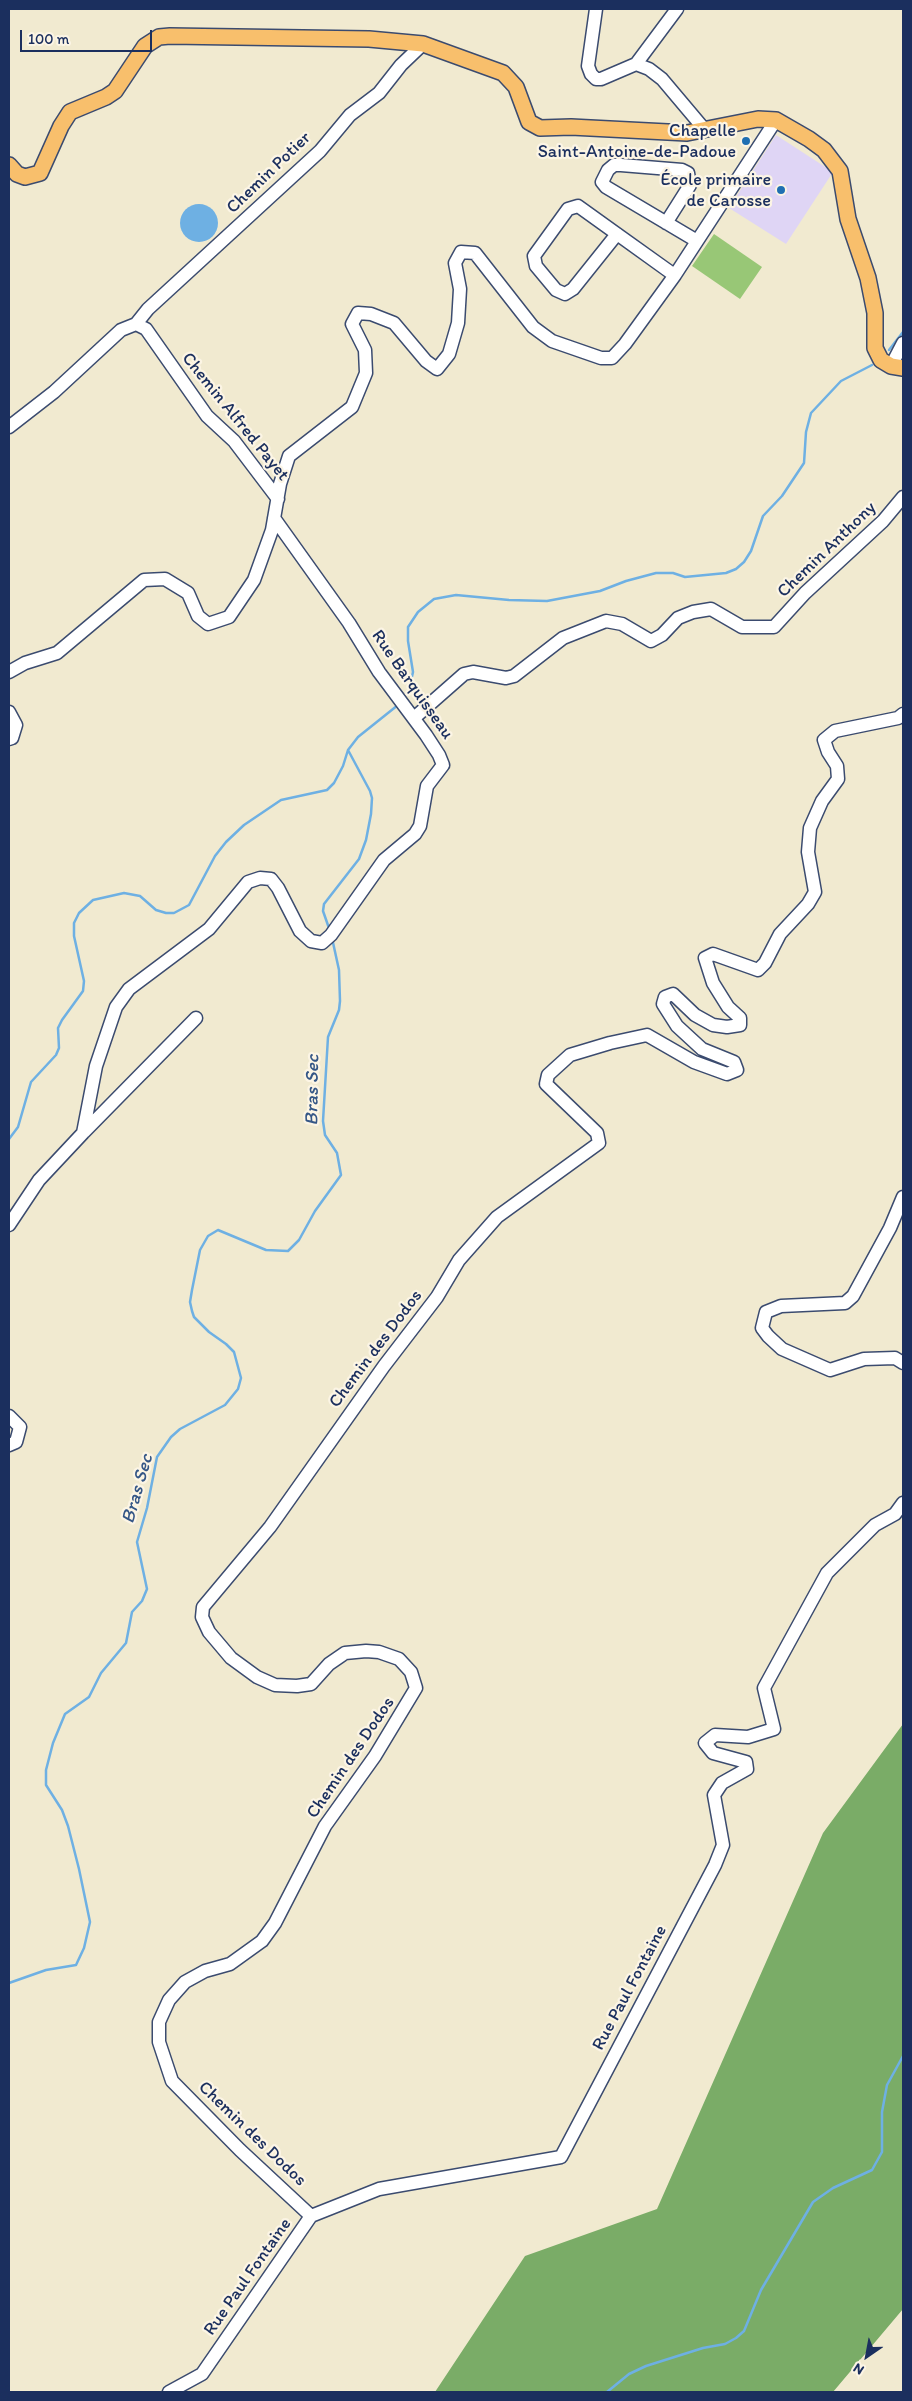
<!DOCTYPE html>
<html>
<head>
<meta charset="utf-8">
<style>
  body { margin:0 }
  #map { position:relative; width:912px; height:2401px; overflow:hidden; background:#f1ead0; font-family:Itim,sans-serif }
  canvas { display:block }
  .frame { position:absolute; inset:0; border:10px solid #1b2f5e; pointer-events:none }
  .north { position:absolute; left:842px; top:2331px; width:50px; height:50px; -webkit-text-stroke:4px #fcf5e5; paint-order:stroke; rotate:213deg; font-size:14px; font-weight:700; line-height:20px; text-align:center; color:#1b2f5e }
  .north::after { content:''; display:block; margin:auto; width:18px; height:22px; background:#1b2f5e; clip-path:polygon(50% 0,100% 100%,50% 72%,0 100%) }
  .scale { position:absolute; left:20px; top:30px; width:132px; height:22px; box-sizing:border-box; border:2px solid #1b2f5e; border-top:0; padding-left:6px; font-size:15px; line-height:18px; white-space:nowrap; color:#1b2f5e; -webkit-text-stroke:4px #fcf5e5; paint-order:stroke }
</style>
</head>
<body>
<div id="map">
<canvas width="912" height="2401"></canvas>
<div class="frame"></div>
<div class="north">N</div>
<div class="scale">100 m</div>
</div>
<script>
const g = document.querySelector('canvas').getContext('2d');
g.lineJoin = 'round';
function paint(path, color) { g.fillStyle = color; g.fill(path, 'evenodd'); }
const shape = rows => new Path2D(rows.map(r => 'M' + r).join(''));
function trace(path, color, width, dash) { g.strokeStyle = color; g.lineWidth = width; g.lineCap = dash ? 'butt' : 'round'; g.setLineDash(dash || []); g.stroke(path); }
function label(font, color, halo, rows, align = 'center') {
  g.font = font + ' Itim,sans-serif'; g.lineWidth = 4.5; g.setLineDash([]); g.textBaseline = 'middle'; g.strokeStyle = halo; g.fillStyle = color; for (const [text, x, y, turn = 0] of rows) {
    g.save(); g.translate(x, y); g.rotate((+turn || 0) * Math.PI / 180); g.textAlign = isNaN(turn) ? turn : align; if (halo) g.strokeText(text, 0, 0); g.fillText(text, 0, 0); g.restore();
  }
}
paint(shape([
  [776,135,833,172,786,244,729,208]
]), '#dfd5f5');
paint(shape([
  [714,234,762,267,740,299,692,266]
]), '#98c776');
paint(shape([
  [903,1724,903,2309,833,2392,435,2392,525,2256,657,2209,823,1833]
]), '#7aac67');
paint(shape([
  '180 223a19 19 0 1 1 38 0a19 19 0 1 1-38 0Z'
]), '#6eb0e3');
trace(shape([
  [889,350,903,332],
  [408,694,413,672,408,641,408,627,418,612,434,599,456,595,509,600,547,601,600,591,626,581,656,573,673,573,685,577,726,573,736,569,744,562,751,551,763,516,782,496,804,463,806,432,811,413,841,381,872,365],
  [330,931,323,911,324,904,359,859,366,840,371,814,372,798,370,791,348,750],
  [9,1139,18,1127,31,1082,56,1055,59,1048,58,1028,62,1020,83,991,84,981,74,936,74,923,79,913,93,900,124,893,140,896,156,910,166,913,174,913,189,905,215,856,226,842,244,825,281,800,327,790,334,783,343,766,348,750,358,737,398,705],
  [9,1983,46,1970,76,1965,84,1948,90,1922,79,1869,68,1826,62,1810,46,1785,46,1770,53,1743,65,1714,89,1697,101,1673,126,1643,132,1612,142,1601,147,1589,137,1542,147,1508,157,1457,171,1437,180,1429,225,1405,238,1389,241,1378,234,1352,226,1344,209,1332,194,1317,192,1311,190,1302,192,1290,200,1250,208,1236,218,1230,266,1250,288,1251,299,1240,315,1211,341,1175,337,1153,325,1135,323,1121,328,1037,339,1010,340,1001,339,970,332,938],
  [607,2392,629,2374,646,2366,703,2348,725,2344,736,2338,744,2331,761,2290,813,2202,833,2188,872,2170,882,2152,882,2112,887,2085,903,2056]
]), '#6eb0e3', 2.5);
const minor = shape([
  [596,9,588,66,591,74,596,79,601,79,636,64,649,69,662,79,705,130],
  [636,64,677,9],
  [666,223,690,185,688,173,682,170,621,165,614,165,608,170,602,182,606,187,697,241],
  [617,234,573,289,565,294,556,290,536,266,534,256,568,209,578,206,617,234,670,272,675,275],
  [136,324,148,309,320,151,350,115,379,93,401,65,423,44],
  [891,366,903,343],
  [9,427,54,392,121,330,136,324,146,329,207,416,234,441,278,499],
  [9,672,25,663,57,653,144,580,165,579,188,593,198,616,208,624,229,617,254,580,272,530,280,484,289,456,352,407,366,373,365,350,352,324,358,313,371,314,394,323,426,361,437,369,449,354,458,323,460,289,455,263,461,252,475,253,533,327,552,341,601,358,612,358,625,344,675,275,776,120],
  [9,712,16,725,12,738,9,739],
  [414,718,464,674,473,672,506,678,514,676,563,638,606,621,622,624,651,641,662,635,678,618,693,612,711,609,742,627,774,627,805,593,883,521,903,497],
  [84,1132,196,1018],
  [903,1197,890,1228,853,1296,845,1303,781,1306,766,1312,762,1328,768,1336,782,1349,830,1370,864,1359,895,1358,903,1363],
  [9,1225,39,1180,83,1133,96,1066,116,1007,129,989,209,929,248,882,260,878,271,879,278,888,300,931,311,941,322,943,331,935,384,860,415,834,420,826,427,786,443,765,439,755,426,735,379,672,349,623,274,518],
  [9,1416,20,1427,16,1442,9,1445],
  [311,2216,240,2150,172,2081,159,2042,159,2022,169,2000,185,1982,205,1971,230,1964,262,1941,275,1923,325,1826,375,1756,416,1688,411,1672,399,1659,379,1652,366,1651,345,1653,329,1664,311,1684,297,1686,275,1685,257,1677,231,1658,209,1632,202,1617,203,1607,270,1527,384,1366,437,1297,459,1260,497,1217,599,1143,597,1133,546,1084,548,1075,570,1055,610,1043,647,1035,694,1062,727,1074,737,1070,734,1062,702,1049,677,1026,663,1004,665,997,673,994,695,1015,713,1025,727,1027,740,1025,740,1018,728,1007,713,983,705,958,713,954,758,970,765,963,780,934,808,904,815,892,808,852,810,828,822,801,838,779,837,766,828,752,824,740,835,731,898,718,903,714],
  [169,2392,202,2374,311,2216,379,2189,561,2157,715,1865,723,1845,714,1795,722,1783,747,1769,746,1762,713,1753,705,1743,715,1735,748,1737,774,1729,764,1688,827,1573,875,1525,895,1514,903,1503]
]);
const major = shape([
  [9,165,17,174,25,177,40,173,61,126,70,112,106,97,115,91,145,46,159,37,170,36,369,39,423,44,503,73,516,87,529,122,540,128,571,127,687,133,758,119,776,120,809,139,824,150,840,171,848,219,868,278,875,313,875,348,881,360,891,366,903,368]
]);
trace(minor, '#3b4b6f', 15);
trace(major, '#3b4b6f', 18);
trace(minor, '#fff', 12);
trace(major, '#f8bf6c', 15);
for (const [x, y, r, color] of [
  [746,141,5,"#1f6fb2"],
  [781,190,5,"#1f6fb2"]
]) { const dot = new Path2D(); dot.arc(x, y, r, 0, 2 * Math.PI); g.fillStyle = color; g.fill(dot); trace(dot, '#fcf5e5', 2); }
label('18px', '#1b2f5e', '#fcf5e5', [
  ["Chapelle",736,131],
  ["Saint-Antoine-de-Padoue",736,152],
  ["École primaire",771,180],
  ["de Carosse",771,201]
], 'right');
label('18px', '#1b2f5e', '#fcf5e5', [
  ["Chemin Potier",269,173,-44],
  ["Chemin Alfred Payet",235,417,51],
  ["Chemin Anthony",827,550,-44],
  ["Rue Barquisseau",412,685,55],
  ["Chemin des Dodos",376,1349,-53],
  ["Chemin des Dodos",351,1758,-56],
  ["Rue Paul Fontaine",630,1988,-62],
  ["Chemin des Dodos",252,2134,44],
  ["Rue Paul Fontaine",248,2277,-55]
]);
label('italic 19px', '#345686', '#fcf5e5', [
  ["Bras Sec",313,1090,-89],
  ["Bras Sec",138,1489,-74]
]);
</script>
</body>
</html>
